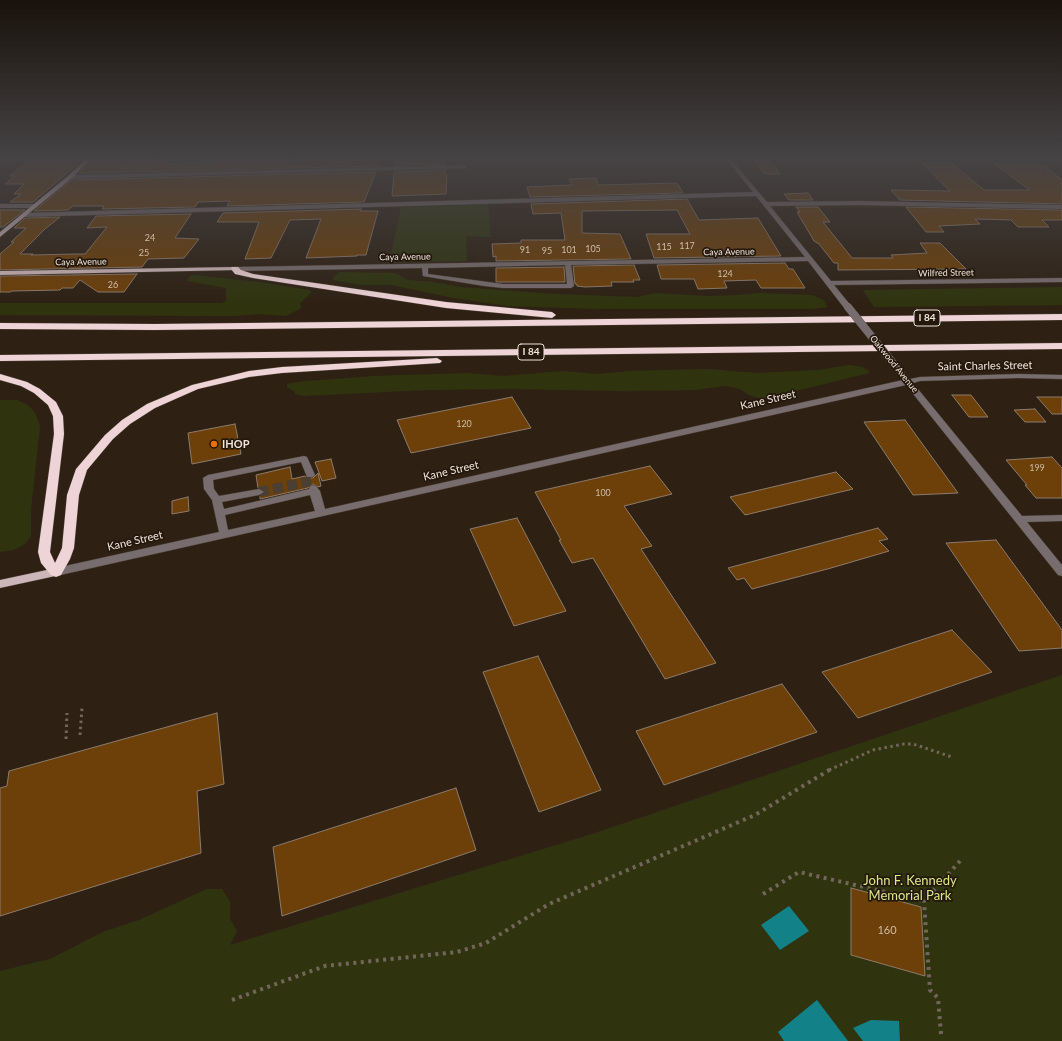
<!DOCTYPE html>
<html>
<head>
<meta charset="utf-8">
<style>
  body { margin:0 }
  canvas { display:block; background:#2e2114 }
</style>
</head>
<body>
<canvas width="1062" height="1041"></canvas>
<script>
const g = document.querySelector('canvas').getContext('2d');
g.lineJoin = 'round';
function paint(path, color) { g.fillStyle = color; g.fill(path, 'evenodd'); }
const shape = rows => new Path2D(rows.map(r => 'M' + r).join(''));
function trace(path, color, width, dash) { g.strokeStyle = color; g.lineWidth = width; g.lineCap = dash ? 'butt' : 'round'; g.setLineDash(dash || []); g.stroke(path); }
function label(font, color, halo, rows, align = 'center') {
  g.font = font + ' Lato,sans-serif'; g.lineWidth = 3.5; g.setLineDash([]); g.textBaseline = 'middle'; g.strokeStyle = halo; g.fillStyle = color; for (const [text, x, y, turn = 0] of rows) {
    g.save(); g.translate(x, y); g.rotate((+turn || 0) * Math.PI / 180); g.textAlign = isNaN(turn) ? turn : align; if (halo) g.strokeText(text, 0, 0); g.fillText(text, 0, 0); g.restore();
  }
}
paint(shape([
  [488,204,491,237,466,236,467,261,389,263,401,207],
  [339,272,395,273,408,280,433,282,460,287,555,294,637,297,657,293,706,296,739,295,760,293,812,295,824,300,827,307,813,309,597,309,508,306,453,298,392,285,361,285,333,280,333,278],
  [193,275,259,282,309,290,312,292,300,303,301,308,286,316,258,314,232,316,0,315,0,303,222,303,226,301,226,288,187,281,190,276],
  [1062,287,1062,305,874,307,863,290],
  [849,365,862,367,869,371,869,373,763,399,749,395,740,389,726,386,694,390,623,391,512,389,426,390,303,396,295,394,295,392,287,387,287,384,291,383,307,381,374,376,469,373,503,376,563,371,597,374,630,371,708,369,756,373,819,370],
  [0,400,17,400,28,405,35,413,40,426,31,509,31,536,25,544,14,550,0,552],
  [1062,675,1062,1041,0,1041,0,971,50,959,103,932,139,920,207,889,222,889,230,902,230,919,237,931,230,945,592,834]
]), '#2f340f');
paint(shape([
  [789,906,809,931,780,950,761,925],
  [817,1000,848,1041,784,1041,778,1032],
  [871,1020,899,1021,900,1041,863,1041,853,1028]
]), '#138188');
const building = shape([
  [60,157,86,157,33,202,10,202,21,194,14,194,24,184,5,184,15,176,9,176,31,159,60,157],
  [94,157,116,157,121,158,120,160,155,158,153,161,168,161,166,164,236,160,237,157,291,157,291,161,329,160,328,162,381,159,379,166,79,173,94,157],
  [445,158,445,164,395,165,395,159,445,158],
  [755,161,770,161,780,174,764,174,755,161],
  [950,162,984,190,1030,190,993,163,1041,163,1062,180,1062,204,900,200,891,190,950,191,922,163,950,162],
  [445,170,445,175,447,175,446,194,392,196,394,172,445,170],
  [376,172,364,202,227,206,230,201,198,202,195,207,102,209,104,206,73,206,68,210,34,211,71,180,376,172],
  [596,178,598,185,677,183,683,193,530,197,527,187,572,185,569,179,596,178],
  [808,193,813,200,789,200,784,194,808,193],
  [687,199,699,220,758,218,781,256,654,258,646,234,690,234,677,210,582,211,582,233,620,234,631,259,496,261,496,256,493,257,492,244,521,243,521,240,565,240,561,213,533,214,531,204,687,199],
  [796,207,818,207,830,222,823,222,852,258,893,258,891,255,927,253,920,243,940,243,966,269,838,270,838,263,834,263,819,244,814,241,797,212,800,212,796,207],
  [906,207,1062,210,1062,220,1042,220,1049,227,1018,227,1011,220,975,219,980,224,939,226,944,232,926,232,906,207],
  [361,209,360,211,378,211,366,255,357,255,357,256,306,258,321,219,290,220,271,258,245,259,259,222,217,222,223,213,361,209],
  [0,210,25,210,3,227,0,227,0,210],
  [191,214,175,238,199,239,184,258,148,259,142,267,0,270,0,254,14,242,11,242,26,228,14,228,25,218,60,217,45,229,20,254,33,254,31,255,75,254,85,254,107,227,87,228,96,216,191,214],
  [785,263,789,269,793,269,805,288,761,288,756,280,724,281,727,288,698,289,694,279,661,279,657,265,785,263],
  [634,265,640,280,633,280,634,282,611,282,612,286,585,287,577,286,577,284,575,284,573,266,634,265],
  [564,267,565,282,496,282,496,268,564,267],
  [137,274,124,292,98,292,80,280,73,288,62,288,60,290,12,291,10,292,0,292,0,276,137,274],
  [952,395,971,395,988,417,969,417,952,395],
  [512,397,531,428,411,453,397,420,512,397],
  [1037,397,1062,397,1062,414,1052,414,1037,397],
  [1035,409,1046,422,1025,422,1014,410,1035,409],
  [905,420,958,493,913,495,864,422,905,420],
  [235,424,241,454,192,464,188,433,235,424],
  [1052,457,1062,468,1062,498,1036,498,1025,485,1027,485,1006,460,1052,457],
  [331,459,336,478,322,481,315,462,331,459],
  [650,466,672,494,624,506,652,546,641,549,716,663,665,679,593,558,572,563,559,540,561,540,535,492,650,466],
  [290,467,292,479,305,476,307,478,313,478,318,473,321,486,318,487,313,484,310,485,308,488,260,499,260,496,265,491,258,488,256,475,290,467],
  [836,472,853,489,745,515,730,497,836,472],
  [188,497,189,511,172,514,172,501,188,497],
  [517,518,566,611,514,626,470,529,517,518],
  [878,528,888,539,879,541,889,551,831,568,752,589,744,578,737,580,728,568,878,528],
  [996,540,1062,630,1062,648,1019,651,946,543,996,540],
  [952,630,992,672,858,718,822,672,952,630],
  [538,656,601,790,539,812,483,672,538,656],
  [782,684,817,732,664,785,636,731,782,684],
  [217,713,224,784,197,791,201,853,0,916,0,788,7,786,9,771,217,713],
  [456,788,476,850,282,916,273,847,456,788],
  [851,888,921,907,925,976,851,955,851,888]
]);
paint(building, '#6d3f09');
trace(building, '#8c7b6c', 1);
trace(shape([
  [259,492,311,481]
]), '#4b3e32', 10, [10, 4.5]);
const minor = shape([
  [724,157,729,157,767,202,860,201,1062,205,1062,209,860,205,770,206,831,281,1062,278,1062,282,834,285,852,307,848,309,845,309,808,261,571,265,574,286,571,288,503,288,484,286,423,276,422,268,235,271,232,269,235,267,805,257,756,196,24,217,21,215,24,213,753,192,724,157],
  [565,265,567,284,503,284,428,274,428,268,565,265],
  [464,165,466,166,466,168,70,179,67,177,70,175,464,165],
  [0,204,35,204,38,206,35,208,0,208,0,204],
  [889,360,895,360,910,379,920,377,1018,374,1062,375,1062,379,1018,378,920,381,913,383,1022,516,1062,515,1062,521,1027,522,1062,565,1062,576,1058,575,906,385,56,576,52,575,51,572,52,569,56,568,219,532,212,500,204,489,203,478,208,475,304,456,307,457,315,475,313,477,307,477,301,462,213,480,214,489,219,496,259,489,264,492,259,495,222,502,224,509,309,489,310,486,313,485,316,486,320,491,325,509,903,380,888,362,889,360],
  [310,495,315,511,228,530,225,515,310,495]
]);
const major = shape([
  [88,157,93,157,72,178,0,237,0,232,68,176,88,157],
  [235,267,238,269,237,270,0,275,0,271,235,267],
  [56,568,60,569,61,572,60,575,0,588,0,580,56,568]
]);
const highway = shape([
  [232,267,238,267,241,270,253,274,446,302,552,312,556,315,552,318,446,308,253,278,235,274,231,269,232,267],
  [1062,314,1062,320,155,330,0,329,0,323,155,324,1062,314],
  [1062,343,1062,349,0,361,0,355,1062,343],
  [437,358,442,361,440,363,282,373,249,377,198,389,155,408,130,424,113,439,87,470,79,495,74,548,70,559,61,575,56,577,51,575,41,563,38,552,54,434,53,416,48,405,34,393,21,386,0,380,0,374,27,382,40,389,56,402,63,416,64,434,50,552,55,563,62,548,67,495,76,469,105,435,122,420,147,404,192,385,249,371,282,367,437,358]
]);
trace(minor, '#493c30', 1);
trace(major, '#493c30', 1);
trace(highway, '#493c30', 1);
trace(shape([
  [80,735,82,708],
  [66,739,67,713],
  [829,770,873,750,904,744,913,744,952,757]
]), '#72665a', 3, [2.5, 3.5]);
trace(shape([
  [763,894,799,872,924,901],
  [232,1000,325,966,457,952,486,943,549,904,755,815,831,769],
  [941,1034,938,998,930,990,924,901,960,861]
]), '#72665a', 4, [3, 4.5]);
paint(minor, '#776c6e');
paint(major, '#ccb6b9');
paint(highway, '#eed3d7');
const minorBridge = shape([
  [848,307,892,362]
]);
trace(minorBridge, '#493c30', 8, []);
trace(minorBridge, '#776c6e', 8);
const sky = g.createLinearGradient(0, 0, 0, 303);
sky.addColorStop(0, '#19120b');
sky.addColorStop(0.52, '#464345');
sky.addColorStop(1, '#46434500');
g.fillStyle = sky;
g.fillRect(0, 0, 1062, 303);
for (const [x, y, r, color] of [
  [214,444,4,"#e8710a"]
]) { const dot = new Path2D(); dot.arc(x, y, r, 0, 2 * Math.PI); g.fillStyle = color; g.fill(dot); trace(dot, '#24170b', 1.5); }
label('9px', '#cebca8', null, [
  ["24",150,238],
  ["117",687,246],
  ["115",664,247],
  ["105",593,249],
  ["91",525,250],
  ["101",569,250],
  ["95",547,251],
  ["25",144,253],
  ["124",725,274],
  ["26",113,285],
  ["120",464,424],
  ["199",1037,468],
  ["100",603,493]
]);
label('9px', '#efe5dd', '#24170b', [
  ["Caya Avenue",729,252,-1],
  ["Caya Avenue",405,257,-1],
  ["Caya Avenue",81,262,-1],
  ["Wilfred Street",946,273,-1],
  ["Oakwood Avenue",894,364,51]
]);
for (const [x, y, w] of [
  [927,318,26],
  [531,352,26]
]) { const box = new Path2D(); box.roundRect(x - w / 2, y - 8, w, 16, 3); g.fillStyle = '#24170b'; g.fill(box); trace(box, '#efe5dd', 1); }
label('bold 10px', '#efe5dd', null, [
  ["I 84",927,318],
  ["I 84",531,352]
]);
label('11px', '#efe5dd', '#24170b', [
  ["Saint Charles Street",985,366,-1],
  ["Kane Street",768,400,-13],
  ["Kane Street",451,471,-13],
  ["Kane Street",135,541,-13]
]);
label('bold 11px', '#efe5dd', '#24170b', [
  ["IHOP",222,444]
], 'left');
label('11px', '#cebca8', null, [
  ["160",887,930]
]);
label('13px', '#d9e88a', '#24170b', [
  ["John F. Kennedy",910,881],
  ["Memorial Park",910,896]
]);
</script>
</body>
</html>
